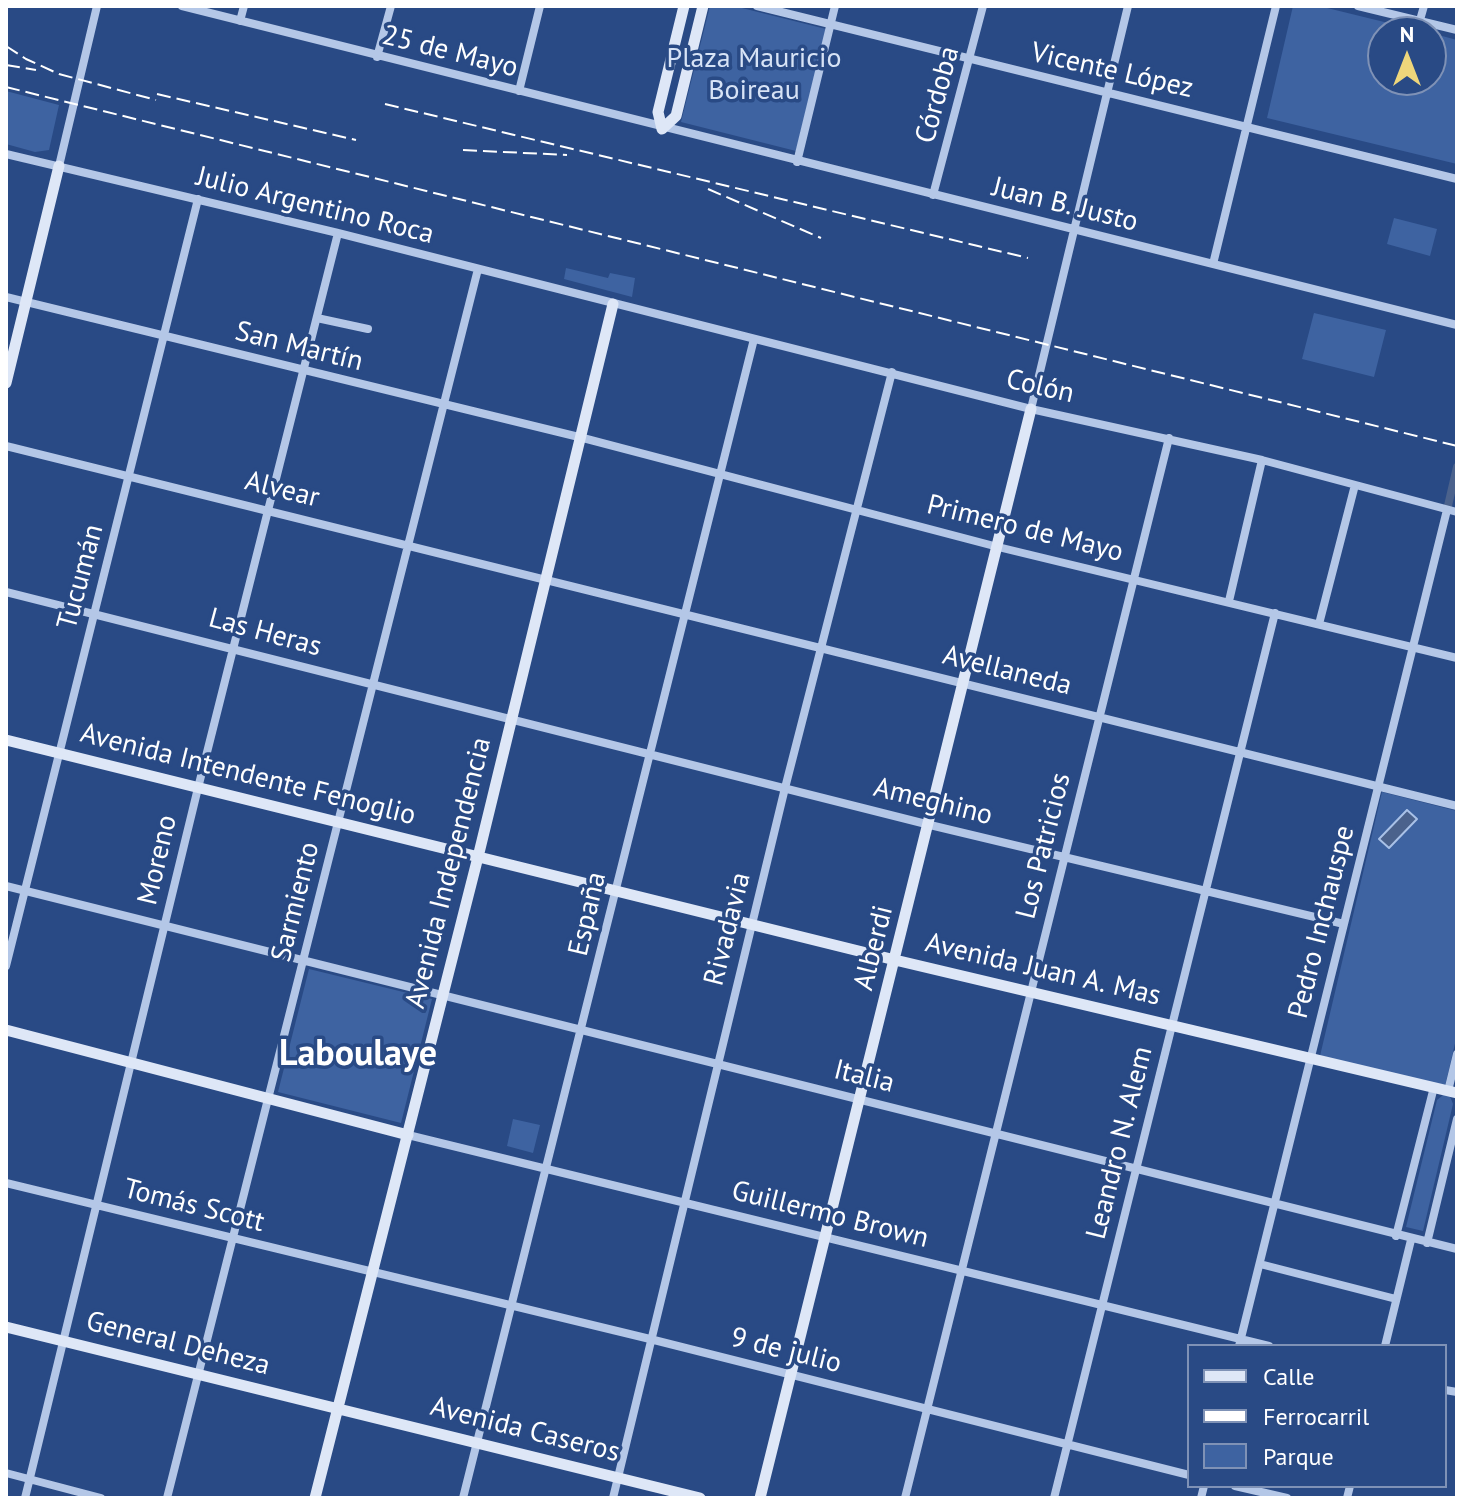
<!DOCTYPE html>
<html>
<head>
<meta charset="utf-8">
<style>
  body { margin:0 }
  #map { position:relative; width:1463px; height:1504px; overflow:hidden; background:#294a85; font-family:"PT Sans",sans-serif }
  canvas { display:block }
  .frame { position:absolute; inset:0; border:8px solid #fff; pointer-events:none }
  .legend { position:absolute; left:1187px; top:1344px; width:260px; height:144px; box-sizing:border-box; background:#294a85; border:2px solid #7f92b6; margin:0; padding:10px 14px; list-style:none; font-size:24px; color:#fff }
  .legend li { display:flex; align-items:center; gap:16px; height:40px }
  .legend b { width:40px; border:2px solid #7f92b6 }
  .north { position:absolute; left:1367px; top:16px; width:80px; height:80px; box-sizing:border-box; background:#294a85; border:2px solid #7f92b6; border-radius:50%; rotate:0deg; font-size:22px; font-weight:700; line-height:32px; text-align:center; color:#fff }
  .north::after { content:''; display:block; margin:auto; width:28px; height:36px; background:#eed67b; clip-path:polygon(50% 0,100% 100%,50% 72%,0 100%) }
</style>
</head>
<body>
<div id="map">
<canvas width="1463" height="1504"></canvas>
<div class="frame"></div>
<ul class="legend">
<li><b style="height:10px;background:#dee7f7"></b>Calle</li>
<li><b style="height:10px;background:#fff"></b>Ferrocarril</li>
<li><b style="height:22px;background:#3e63a1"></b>Parque</li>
</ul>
<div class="north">N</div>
</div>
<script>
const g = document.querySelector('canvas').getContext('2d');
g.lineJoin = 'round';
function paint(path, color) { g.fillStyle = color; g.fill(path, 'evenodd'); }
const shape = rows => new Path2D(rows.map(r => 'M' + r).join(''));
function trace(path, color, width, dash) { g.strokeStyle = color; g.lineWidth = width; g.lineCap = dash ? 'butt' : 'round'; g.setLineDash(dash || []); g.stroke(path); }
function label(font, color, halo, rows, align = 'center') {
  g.font = font + ' "PT Sans",sans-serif'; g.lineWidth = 7; g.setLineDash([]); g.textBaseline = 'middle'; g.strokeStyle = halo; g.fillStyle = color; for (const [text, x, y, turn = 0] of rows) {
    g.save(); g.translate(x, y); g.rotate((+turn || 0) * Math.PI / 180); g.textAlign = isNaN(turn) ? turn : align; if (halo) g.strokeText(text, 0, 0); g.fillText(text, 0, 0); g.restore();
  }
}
paint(shape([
  [710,6,734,6,826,29,796,151,681,122],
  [1293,6,1319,6,1425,32,1383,32,1383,80,1431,80,1431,33,1457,40,1457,164,1267,118],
  [6,91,59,105,49,150,35,152,6,144],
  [1394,218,1437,229,1430,256,1387,244],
  [566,268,608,278,610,273,635,278,632,297,564,279],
  [1314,313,1386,330,1374,377,1302,359],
  [1382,792,1457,811,1457,1035,1445,1086,1320,1056],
  [309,969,432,999,401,1123,278,1092],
  [1448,1091,1453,1104,1423,1231,1406,1227,1437,1100],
  [513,1119,540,1125,533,1153,507,1146]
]), '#3e63a1');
const water = shape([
  [1407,810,1417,819,1389,848,1379,839,1407,810]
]);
paint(water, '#4b628c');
trace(water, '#a9c1e7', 2);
trace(shape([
  [1447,510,1457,467]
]), '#4b628c', 8);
trace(shape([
  [182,6,1457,325],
  [757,6,1457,179],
  [1358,6,1457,30],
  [1420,20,1424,6],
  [240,21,244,6],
  [377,57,391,6],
  [519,91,540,6],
  [6,154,338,233,1031,409,1262,460,1457,512],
  [797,162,835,6],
  [59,166,97,6],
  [933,195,983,6],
  [1213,264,1276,6],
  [6,297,583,438,998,547,1457,658],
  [317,318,368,329],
  [1031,409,1128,6],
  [6,446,1457,806],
  [6,592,930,825,1344,924],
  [1229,601,1262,460],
  [1319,624,1355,485],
  [6,886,1457,1249],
  [6,966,198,199],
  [1448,1091,1457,1054],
  [408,1135,1269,1346],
  [6,1183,650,1339,1189,1475],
  [1396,1236,1434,1087],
  [1427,1243,1457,1119],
  [1260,1264,1396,1299],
  [1239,1346,1447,510],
  [1385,1346,1411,1240],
  [1445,1390,1457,1392],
  [6,1473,101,1498],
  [1235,1486,1287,1498],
  [25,1498,198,788,338,233],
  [167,1498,478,269],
  [463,1498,754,339],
  [613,1498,785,788,892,372],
  [905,1498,1169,438],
  [1054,1498,1275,613],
  [1201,1498,1204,1486],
  [1347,1498,1350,1486]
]), '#b4c7e7', 8);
trace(shape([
  [684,6,658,112,662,129,676,116,703,6],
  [6,383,59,166],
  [6,740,895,960,1457,1093],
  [6,1030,408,1135],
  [6,1327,700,1498],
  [315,1498,478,857,613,304],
  [760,1498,1031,409]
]), '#dee7f7', 11);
trace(shape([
  [6,46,26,59,59,74,156,100],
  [6,65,36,70],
  [6,87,1457,446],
  [157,94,356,140],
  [385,104,1028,258],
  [463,150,567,155],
  [708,189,821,238]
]), '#fff', 2, [14, 6]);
label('28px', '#fff', '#294a85', [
  ["25 de Mayo",450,52,14],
  ["Vicente López",1112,71,13],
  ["Córdoba",938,95,-75],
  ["Juan B. Justo",1065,205,14],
  ["Julio Argentino Roca",315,206,14],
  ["San Martín",299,347,14],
  ["Colón",1040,387,13],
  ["Alvear",282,490,14],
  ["Primero de Mayo",1025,529,14],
  ["Tucumán",81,577,-75],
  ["Las Heras",265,633,15],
  ["Avellaneda",1007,671,14],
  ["Avenida Intendente Fenoglio",248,775,14],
  ["Ameghino",933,802,14],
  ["Los Patricios",1044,846,-76],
  ["Moreno",158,860,-77],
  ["Avenida Independencia",449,873,-76],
  ["Sarmiento",296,902,-76],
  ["España",588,914,-77],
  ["Pedro Inchauspe",1322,922,-76],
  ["Rivadavia",728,929,-76],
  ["Alberdi",874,948,-76],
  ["Avenida Juan A. Mas",1043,970,13],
  ["Italia",864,1077,14],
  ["Leandro N. Alem",1120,1143,-76],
  ["Tomás Scott",194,1206,14],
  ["Guillermo Brown",830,1215,14],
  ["General Deheza",178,1344,14],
  ["9 de julio",786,1351,14],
  ["Avenida Caseros",525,1430,14]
]);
label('28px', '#d7e3f6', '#294a85', [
  ["Plaza Mauricio",754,59],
  ["Boireau",754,91]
]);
label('bold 36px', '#fff', '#294a85', [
  ["Laboulaye",358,1055]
]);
</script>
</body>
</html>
